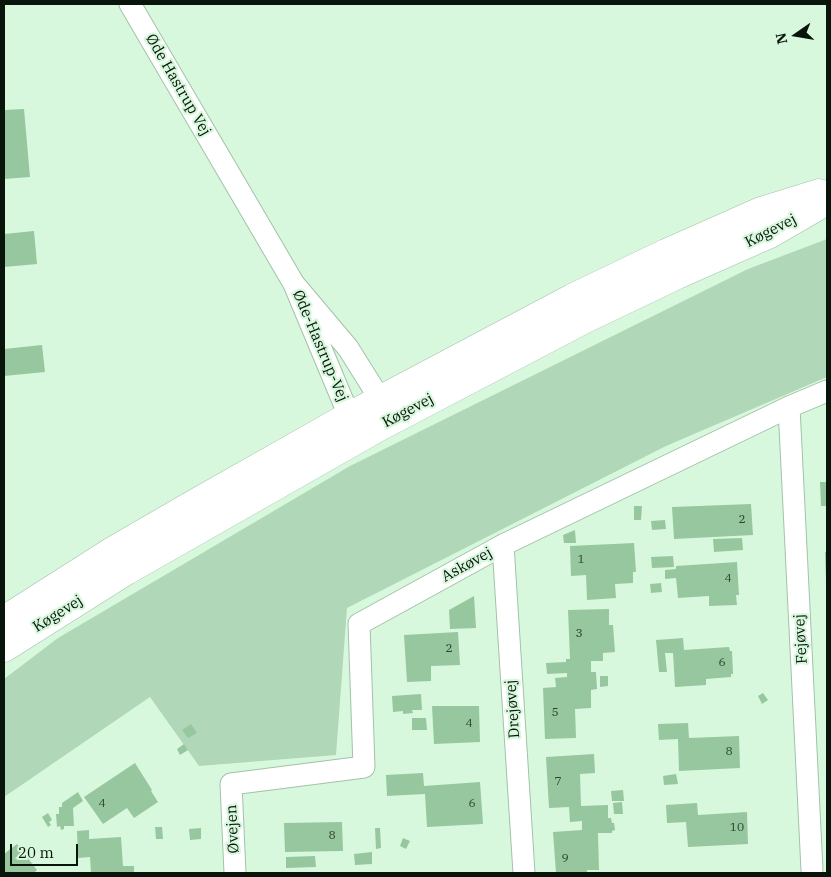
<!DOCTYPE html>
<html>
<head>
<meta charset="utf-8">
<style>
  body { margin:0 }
  #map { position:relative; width:831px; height:877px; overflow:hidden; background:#d8f8dd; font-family:"IBM Plex Serif",serif }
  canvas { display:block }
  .frame { position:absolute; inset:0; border:5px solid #09140b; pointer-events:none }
  .north { position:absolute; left:771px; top:10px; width:50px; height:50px; -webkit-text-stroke:4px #d8f8dd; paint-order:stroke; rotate:257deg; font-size:14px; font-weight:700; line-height:20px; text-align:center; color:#09140b }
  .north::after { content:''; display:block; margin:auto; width:18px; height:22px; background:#09140b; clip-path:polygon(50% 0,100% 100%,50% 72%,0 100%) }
  .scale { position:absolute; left:10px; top:844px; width:68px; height:22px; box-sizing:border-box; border:2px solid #09140b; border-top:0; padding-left:6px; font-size:15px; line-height:18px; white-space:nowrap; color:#09140b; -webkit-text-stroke:4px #d8f8dd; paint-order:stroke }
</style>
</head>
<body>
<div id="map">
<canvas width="831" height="877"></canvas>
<div class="frame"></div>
<div class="north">N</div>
<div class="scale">20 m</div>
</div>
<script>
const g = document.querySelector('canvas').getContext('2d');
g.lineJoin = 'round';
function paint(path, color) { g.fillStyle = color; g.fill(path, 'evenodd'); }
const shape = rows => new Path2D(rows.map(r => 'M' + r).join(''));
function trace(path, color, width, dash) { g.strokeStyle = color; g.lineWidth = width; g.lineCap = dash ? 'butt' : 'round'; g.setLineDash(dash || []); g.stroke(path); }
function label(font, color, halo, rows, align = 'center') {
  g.font = font + ' "IBM Plex Serif",serif'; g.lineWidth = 4.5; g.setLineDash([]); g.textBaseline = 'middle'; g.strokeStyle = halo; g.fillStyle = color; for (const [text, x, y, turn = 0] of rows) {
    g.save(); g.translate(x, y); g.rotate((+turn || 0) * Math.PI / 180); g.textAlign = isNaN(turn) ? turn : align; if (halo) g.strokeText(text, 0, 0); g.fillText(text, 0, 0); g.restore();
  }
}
paint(shape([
  [827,239,827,377,666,446,347,608,336,755,199,766,150,697,4,797,4,679,58,638,350,466,748,269]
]), '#b0d7b7');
paint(shape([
  [24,109,30,177,4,179,4,110],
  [34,231,37,264,4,267,4,234],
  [42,345,45,372,4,376,4,349],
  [820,482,827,482,827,506,821,506],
  [751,504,753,535,674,539,672,507],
  [634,506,642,506,641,520,634,520],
  [665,520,666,529,652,530,651,521],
  [575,530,576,543,564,543,563,535],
  [742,538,743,550,714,552,713,539],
  [634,543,636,572,633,572,633,583,615,584,616,598,587,600,586,575,571,576,570,546],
  [825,552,827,552,827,580,826,580],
  [673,556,674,567,652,568,651,557],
  [737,562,739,595,736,595,737,605,709,606,709,596,678,598,676,578,665,579,665,570,676,569,676,566],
  [661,583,662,592,651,593,650,584],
  [474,596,476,628,450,629,449,610],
  [609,609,609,625,613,625,615,652,603,653,603,661,591,661,591,672,596,672,597,689,591,690,591,708,575,709,576,738,545,739,543,688,556,687,555,678,567,677,567,673,547,674,546,663,566,662,566,659,570,659,568,610],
  [458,632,460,665,431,666,431,681,407,682,404,635],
  [683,638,684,650,729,647,730,651,732,651,733,674,731,674,731,677,706,679,706,685,675,687,673,653,665,653,667,672,659,672,656,640],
  [600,676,608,676,608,686,600,687],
  [763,693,768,700,762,704,758,696],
  [421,694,422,710,412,710,413,713,403,714,403,711,393,712,392,696],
  [432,706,479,706,480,742,434,744],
  [412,718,426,718,427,730,412,730],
  [688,723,689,738,739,736,740,768,679,771,678,739,659,740,658,724],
  [191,724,197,733,188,738,182,730],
  [184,744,188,750,180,755,177,749],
  [594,754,595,773,580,774,581,806,608,805,608,818,611,818,612,823,614,823,615,830,612,831,612,833,598,833,599,870,587,870,587,873,556,873,553,832,582,830,582,821,570,822,569,807,549,808,546,757],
  [135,763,152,790,151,791,158,802,134,818,127,808,103,824,84,797],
  [423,773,424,786,480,782,483,824,427,827,425,794,387,796,386,775],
  [676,774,678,784,664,785,663,776],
  [623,790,624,801,612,801,611,791],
  [78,792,83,801,73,808,74,826,64,826,64,829,61,830,60,826,57,827,56,814,59,814,59,807,62,807,62,803],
  [622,802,623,814,614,814,613,803],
  [697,803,698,815,747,812,748,844,688,847,686,822,667,823,666,805],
  [48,813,52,820,49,822,51,825,48,827,42,817],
  [342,822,343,851,285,852,284,823],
  [155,827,162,827,163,839,156,839],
  [201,828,201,839,190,840,189,829],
  [375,828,380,828,381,848,376,849],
  [89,830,89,839,121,837,123,866,134,866,134,873,91,873,90,857,78,858,77,831],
  [403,838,410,841,406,849,400,846],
  [17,844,37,870,34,873,4,873,4,854],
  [372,852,372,864,355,865,354,854],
  [315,856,316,867,286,868,286,857]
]), '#96c79e');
const minor = shape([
  [130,4,294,284,345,406,351,415,379,427,380,399,348,348,294,284],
  [789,407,812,870],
  [503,545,524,873],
  [235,873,231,784,364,767,359,624,503,545,789,407,827,391]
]);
const major = shape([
  [4,620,114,550,197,502,351,415,572,298,666,253,761,211,819,193],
  [4,648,126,571,379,427,585,319,677,275,770,234,827,201]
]);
trace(minor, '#a3c2a8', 23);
trace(major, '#a3c2a8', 29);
trace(minor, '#fff', 21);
trace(major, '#fff', 28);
label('12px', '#2c4130', null, [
  ["2",742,520],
  ["1",581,560],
  ["4",728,579],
  ["3",579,634],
  ["2",449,649],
  ["6",722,663],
  ["5",555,713],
  ["4",469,724],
  ["8",729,752],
  ["7",558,782],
  ["4",102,804],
  ["6",472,804],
  ["10",737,828],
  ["8",332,836],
  ["9",565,859]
]);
label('15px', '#09140b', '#d8f8dd', [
  ["Øde Hastrup Vej",178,85,60],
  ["Køgevej",771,231,-27],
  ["Øde-Hastrup-Vej",320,346,67],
  ["Køgevej",408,411,-28],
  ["Askøvej",467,565,-29],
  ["Køgevej",58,614,-32],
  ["Fejøvej",801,639,-93],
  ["Drejøvej",513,709,-94],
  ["Øvejen",233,829,-93]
]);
</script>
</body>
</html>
